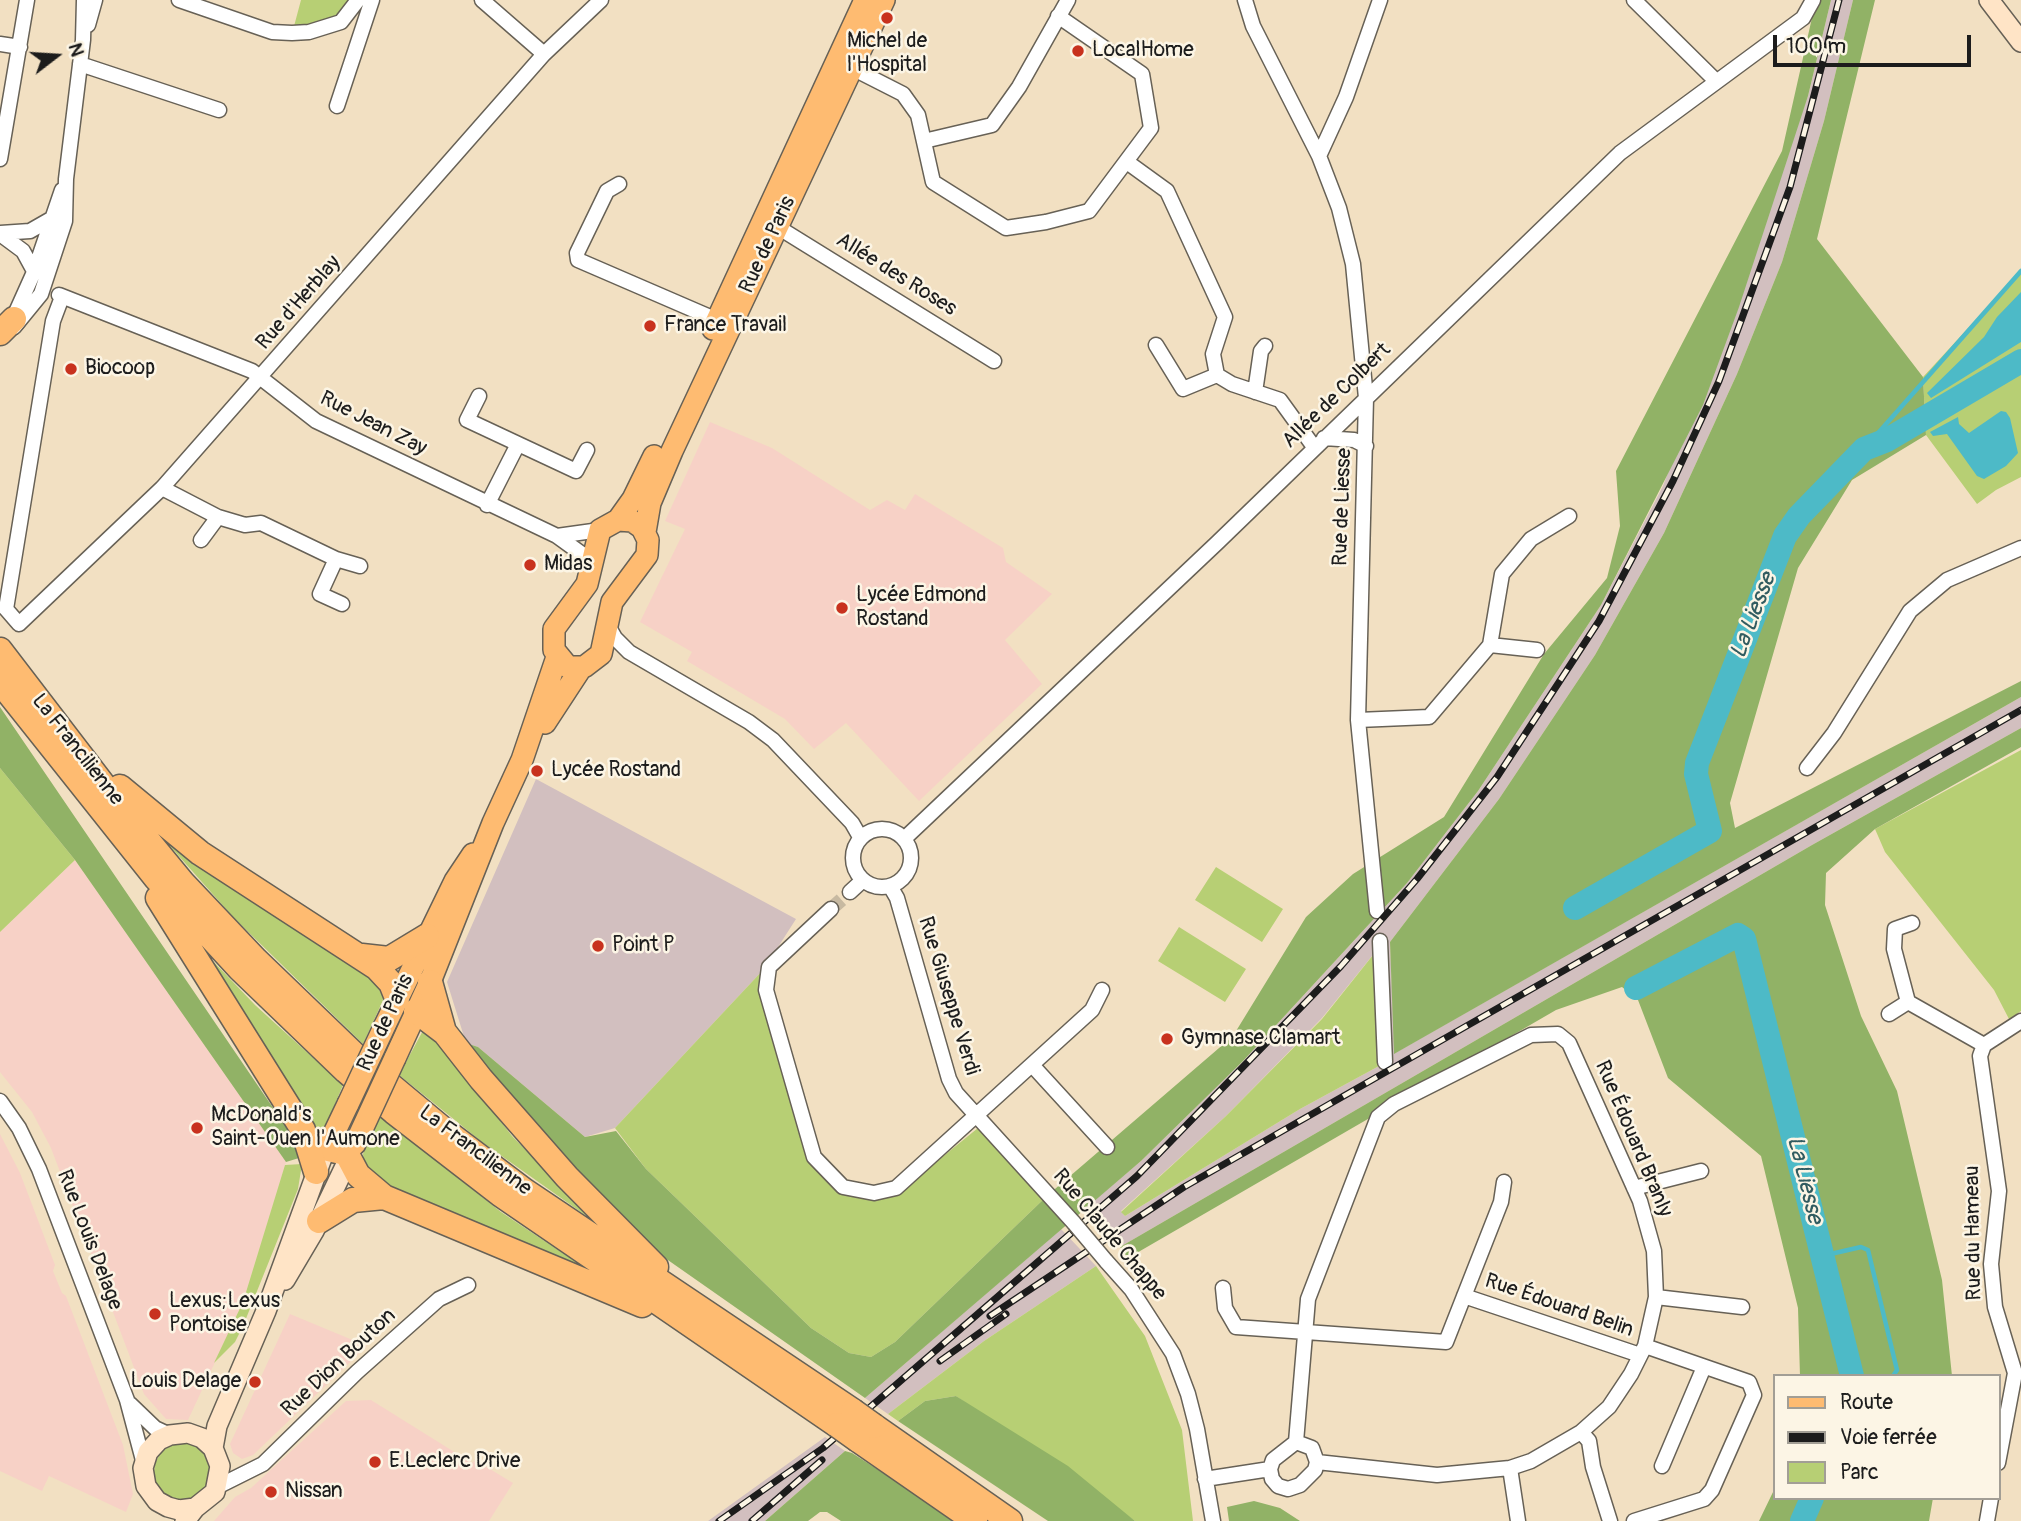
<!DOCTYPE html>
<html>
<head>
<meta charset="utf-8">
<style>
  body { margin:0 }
  #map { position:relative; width:2021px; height:1521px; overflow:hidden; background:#f2e0c2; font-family:Pangolin,sans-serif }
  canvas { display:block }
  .legend { position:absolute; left:1773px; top:1374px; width:228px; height:126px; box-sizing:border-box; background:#fcf5e5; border:2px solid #a29e95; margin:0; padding:9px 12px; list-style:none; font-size:21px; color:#1c1c1c }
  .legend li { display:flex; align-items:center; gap:14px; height:35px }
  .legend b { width:35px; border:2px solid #a29e95 }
  .north { position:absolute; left:21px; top:21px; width:70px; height:70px; -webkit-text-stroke:5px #fcf5e5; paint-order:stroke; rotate:73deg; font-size:19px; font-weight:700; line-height:28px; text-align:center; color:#1c1c1c }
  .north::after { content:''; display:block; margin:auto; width:24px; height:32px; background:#1c1c1c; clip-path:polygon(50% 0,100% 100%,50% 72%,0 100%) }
  .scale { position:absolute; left:1773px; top:35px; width:198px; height:32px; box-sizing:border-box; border:4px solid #1c1c1c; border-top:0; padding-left:9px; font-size:21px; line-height:24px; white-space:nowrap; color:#1c1c1c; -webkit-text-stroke:5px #fcf5e5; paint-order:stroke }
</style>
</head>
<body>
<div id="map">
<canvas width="2021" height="1521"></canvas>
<ul class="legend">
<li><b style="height:9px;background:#febb71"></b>Route</li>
<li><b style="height:9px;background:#1c1c1c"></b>Voie ferrée</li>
<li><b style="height:19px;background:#b7cf74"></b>Parc</li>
</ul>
<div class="north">N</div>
<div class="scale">100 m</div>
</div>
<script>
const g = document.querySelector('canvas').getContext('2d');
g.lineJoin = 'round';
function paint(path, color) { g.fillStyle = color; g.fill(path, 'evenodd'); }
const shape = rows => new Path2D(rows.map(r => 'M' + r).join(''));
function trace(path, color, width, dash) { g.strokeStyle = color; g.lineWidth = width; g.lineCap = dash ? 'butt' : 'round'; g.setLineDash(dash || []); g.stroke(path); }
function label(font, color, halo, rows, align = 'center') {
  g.font = font + ' Pangolin,sans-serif'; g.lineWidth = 5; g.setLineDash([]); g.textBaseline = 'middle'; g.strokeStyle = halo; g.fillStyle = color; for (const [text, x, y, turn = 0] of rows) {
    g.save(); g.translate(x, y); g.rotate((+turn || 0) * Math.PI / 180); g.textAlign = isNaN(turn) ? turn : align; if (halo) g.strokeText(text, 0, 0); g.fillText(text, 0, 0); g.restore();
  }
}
paint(shape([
  [710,422,772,448,870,510,887,500,905,510,915,494,1003,548,1006,562,1052,594,1005,640,1042,684,919,801,846,723,814,749,785,719,687,661,692,652,640,622,685,529,665,521],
  [75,860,286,1162,243,1302,188,1420,166,1419,144,1394,51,1148,32,1112,0,1072,0,932],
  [0,1134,20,1173,55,1265,53,1271,62,1293,66,1296,123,1445,133,1494,126,1512,49,1476,42,1491,0,1471],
  [290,1314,367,1346,253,1455,242,1459,233,1453,230,1444],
  [371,1400,472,1463,475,1460,513,1483,489,1521,214,1521,235,1497,251,1488,346,1401]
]), '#f7d1c6');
paint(shape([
  [1831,0,1853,0,1824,121,1782,262,1737,374,1664,533,1595,655,1499,799,1390,942,1395,1053,2021,697,2021,728,1812,845,1120,1247,1084,1209,1141,1161,1243,1061,1407,883,1478,791,1601,605,1663,486,1808,96],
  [1372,956,1379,1066,1300,1109,1125,1216,1121,1211,1226,1116,1322,1018],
  [536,779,796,919,764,969,615,1128,585,1137,478,1047,466,1043,447,982],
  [1061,1229,1096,1266,984,1341,888,1414,865,1398],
  [825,1437,845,1451,765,1521,708,1521]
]), '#d2bfbf');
paint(shape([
  [301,0,350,0,333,21,293,30],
  [2021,271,2021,477,1996,490,1977,504,1926,435,1923,377],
  [2021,750,2021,1011,2009,1019,1994,990,1885,852,1875,829],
  [0,768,75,860,0,932],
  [161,836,370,974,385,996,363,1044,234,918],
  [1216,867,1283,909,1262,942,1195,900],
  [1179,927,1246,969,1225,1002,1158,961],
  [1373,955,1379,1066,1300,1109,1125,1216,1121,1212,1226,1116,1322,1019],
  [212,960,255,1005,343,1085,323,1133,315,1131,208,962],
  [764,969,818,1163,847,1184,884,1186,930,1167,978,1128,1048,1195,895,1342,871,1357,849,1353,811,1328,646,1169,615,1128],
  [426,1025,512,1136,587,1213,585,1215,482,1142,399,1075],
  [380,1116,501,1212,591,1272,388,1190,364,1166,363,1154],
  [302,1164,298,1189,243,1326,235,1342,214,1363,243,1302,285,1165],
  [1096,1266,1145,1336,1182,1430,1193,1521,1135,1521,956,1396,925,1401,898,1421,888,1414,984,1341],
  '154 1472a29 29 0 1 1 58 0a29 29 0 1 1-58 0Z'
]), '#b7cf74');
paint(shape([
  [1816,0,1831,0,1808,96,1739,307,1703,405,1601,605,1478,791,1407,883,1243,1061,1141,1161,865,1398,645,1244,582,1180,466,1043,478,1047,585,1137,616,1131,646,1169,811,1328,849,1353,871,1357,895,1342,1048,1195,1233,1036,1306,917,1353,874,1444,817,1544,654,1607,578,1620,526,1616,471,1782,151],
  [1853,0,1875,0,1817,239,1923,377,1926,435,1852,480,1798,568,1730,803,1735,828,2021,681,2021,697,1394,1054,1390,942,1499,799,1595,655,1664,533,1737,374,1782,262,1824,121],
  [0,707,282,1121,300,1150,299,1158,286,1162,75,860,0,768],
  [2021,728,2021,747,1875,829,1826,873,1825,905,1861,1016,1897,1091,1942,1280,1952,1376,1800,1376,1798,1308,1761,1156,1668,1078,1638,1000,1622,987,1556,1010,1128,1258,1120,1247,1812,845],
  [956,1396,1068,1466,1135,1521,1048,1521,898,1421,925,1401],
  [845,1451,852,1453,958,1521,841,1521,827,1512,820,1512,808,1521,765,1521],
  [1774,1490,1774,1498,1933,1498,1929,1521,1759,1521],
  [1254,1501,1280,1508,1300,1521,1229,1521,1227,1507]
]), '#91b266');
paint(shape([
  [2021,292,2021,342,1931,398,1927,393,1984,337,1997,317],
  [2001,411,2006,412,2010,418,2018,453,2006,466,1984,479,1977,476,1947,434,1933,436,1930,432,1958,417,1959,424,1969,433]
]), '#4dbac7');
trace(shape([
  [1864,449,2021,271],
  [1822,1256,1861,1247,1868,1250,1897,1370,1893,1376]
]), '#4dbac7', 4.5);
trace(shape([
  [1575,908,1710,831,1696,774,1697,763,1785,536,1799,516,1864,449,1887,440,2021,361],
  [1636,988,1738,935,1744,939,1852,1376],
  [1802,1521,1812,1498]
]), '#4dbac7', 24);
trace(shape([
  [831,909,850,892]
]), '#c7b9a1', 14, [14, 7]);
const street = shape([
  [179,0,272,32,292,33,309,32,341,22,358,0],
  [482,0,544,54],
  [1245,0,1253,26,1319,156,1339,208,1353,264,1366,398,1358,720,1377,911],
  [1634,0,1716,81],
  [88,25,95,0],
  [0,44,20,47],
  [80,64,219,110],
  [844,64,903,94,918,115,933,182,1006,228,1046,222,1089,211,1151,128,1142,74,1058,16],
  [337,106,372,0],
  [924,141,992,125,1019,87,1068,0],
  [1319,156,1346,97,1380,0],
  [0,159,27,0],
  [1127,162,1167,191,1225,317,1213,354,1217,375,1232,384,1280,400,1314,447],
  [619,184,607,191,577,253,578,260,717,320],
  [776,226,994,361],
  [0,233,30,231,51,219],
  [0,234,23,251,35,273],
  [59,295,252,371,316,421,557,536,593,562],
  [62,297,53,321,6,609,19,624,162,488,544,54,601,0],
  [12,321,34,272,62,190],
  [14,327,41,294,65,221,66,179,83,40,84,0],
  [1156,345,1183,389,1217,375],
  [1255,392,1261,351,1265,346],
  [479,396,467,420,576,471,587,450],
  [1324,438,1354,440,1366,446],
  [162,488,218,517,245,525,261,523,336,559,320,594,342,604],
  [487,505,518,444],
  [557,536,600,530],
  [201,540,218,517],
  [336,559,360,566],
  [606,622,615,638,629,652,749,722,773,740,852,823,860,837],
  [1490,645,1537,650],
  [1358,720,1429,717,1490,645,1502,574,1531,539,1569,516],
  [1807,768,1834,733,1910,611,1947,580,2021,548],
  '853 858a29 29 0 1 1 58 0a29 29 0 1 1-58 0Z',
  [904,839,1218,542,1620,153,1803,18,1813,0],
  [890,886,897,898,949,1079,956,1093,1074,1223],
  [850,892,863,880],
  [831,909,769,967,766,990,814,1157,843,1187,874,1193,896,1188,1092,1010,1102,990],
  [1912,923,1895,929,1894,949,1908,1002,1984,1045],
  [1380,941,1385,1062],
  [1889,1014,1908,1002],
  [1032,1065,1107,1147],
  [0,1101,19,1128,39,1169,127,1400,144,1464],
  [1634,1188,1701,1171],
  [1106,1261,1131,1289,1173,1354,1188,1394,1197,1429,1213,1521],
  [1223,1288,1225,1308,1236,1327,1446,1342,1501,1202,1504,1182],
  [1464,1296,1640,1355],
  [1656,1297,1742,1307],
  [130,1404,155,1428,170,1435],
  [1581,1432,1589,1441,1593,1467,1610,1521],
  [1296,1442,1308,1299,1378,1117,1394,1104,1531,1035,1558,1034,1569,1043,1640,1201,1654,1251,1656,1297,1645,1346,1631,1374,1609,1407,1581,1432,1531,1461,1510,1468,1437,1475,1317,1462],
  [1296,1442,1312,1448,1317,1462,1315,1470,1300,1485,1288,1489,1278,1486,1272,1479,1270,1469,1273,1460,1296,1442],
  [1998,1463,2015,1373,1995,1307,1991,1264,1999,1191,1980,1056,1984,1045,2021,1021],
  [1662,1466,1704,1367],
  [1510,1468,1518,1521],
  [1205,1479,1270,1469],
  [217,1487,263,1464,357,1372,439,1299,468,1285],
  [1634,1521,1704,1499,1712,1490,1754,1395,1749,1382,1645,1346],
  [1987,1521,1991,1498]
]);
const secondary = shape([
  [1989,0,2021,42],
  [285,1280,314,1231,349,1158],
  [213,1448,217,1426,266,1311,322,1158],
  [185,1521,195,1508,215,1492,220,1466,213,1448,202,1438,188,1433,170,1435,159,1440,148,1452,143,1468,146,1486,157,1501,168,1507,179,1510,195,1508]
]);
const primary = shape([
  [713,329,865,0],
  [618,520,633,499,654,456],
  [618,520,632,521,642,528,648,540,647,555,612,602,601,654,584,667,568,667,554,650,554,629,587,584,600,530,618,520],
  [645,532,650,503,672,451,884,0],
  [545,723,581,668],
  [385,1025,455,881,473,854],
  [395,1058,430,982,493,823,522,760,557,657],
  [348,1104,326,1150,339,1153,355,1144]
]);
const highway = shape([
  [0,333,14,319],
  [0,650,118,804,183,883,256,960,359,1059,443,1129,525,1191,853,1411],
  [0,682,156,878,240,969,346,1071,394,1112,500,1194,837,1425],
  [120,787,200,853,377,968,391,983,397,998],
  [158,898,303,1130,316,1172],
  [362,956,389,959,427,936],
  [430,982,444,1032],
  [416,1011,445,1033,481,1079,567,1177,656,1267],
  [349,1158,358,1175,384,1197,642,1305],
  [319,1221,353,1200,384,1197],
  [874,1426,1010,1521],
  [858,1440,975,1521]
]);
trace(street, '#676156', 17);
trace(secondary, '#676156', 22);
trace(primary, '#676156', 24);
trace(highway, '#676156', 27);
trace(street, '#fff', 14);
trace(secondary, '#ffe4c6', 19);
trace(primary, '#febb71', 21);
trace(highway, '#febb71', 24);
const rail = shape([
  [990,1316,1184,1187,2021,710],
  [940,1361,1006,1314],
  [719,1521,823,1448,1137,1176,1341,966,1417,879,1497,777,1599,621,1673,481,1719,381,1790,187,1839,0],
  [752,1521,822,1460]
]);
trace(rail, '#1c1c1c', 7);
trace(rail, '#fcf5e5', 4.5, [13]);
const streetBridge = shape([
  [1074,1223,1106,1261]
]);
const primaryBridge = shape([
  [348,1104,385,1025],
  [358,1138,395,1058]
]);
const highwayBridge = shape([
  [853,1411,874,1426],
  [837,1425,858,1440]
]);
trace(streetBridge, '#676156', 17, []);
trace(primaryBridge, '#676156', 24, []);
trace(highwayBridge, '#676156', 27, []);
trace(streetBridge, '#fff', 14);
trace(primaryBridge, '#febb71', 21);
trace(highwayBridge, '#febb71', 24);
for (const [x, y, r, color] of [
  [887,18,7,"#c8321e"],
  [1078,51,7,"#c8321e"],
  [650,326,7,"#c8321e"],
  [71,369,7,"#c8321e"],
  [530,565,7,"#c8321e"],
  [842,608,7,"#c8321e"],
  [537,771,7,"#c8321e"],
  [598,946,7,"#c8321e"],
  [1167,1039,7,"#c8321e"],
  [197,1128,7,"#c8321e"],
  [155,1314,7,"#c8321e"],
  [255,1382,7,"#c8321e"],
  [375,1462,7,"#c8321e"],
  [271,1492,7,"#c8321e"]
]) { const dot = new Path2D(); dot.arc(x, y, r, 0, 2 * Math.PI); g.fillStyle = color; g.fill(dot); trace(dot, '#fcf5e5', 2.5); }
label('21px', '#1c1c1c', '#fcf5e5', [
  ["Michel de",887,42,"center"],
  ["l'Hospital",887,66,"center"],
  ["LocalHome",1092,51],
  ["France Travail",664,326],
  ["Biocoop",85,369],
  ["Midas",544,565],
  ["Lycée Edmond",856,596],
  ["Rostand",856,620],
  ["Lycée Rostand",551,771],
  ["Point P",612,946],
  ["Gymnase Clamart",1181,1039],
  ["McDonald's",211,1116],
  ["Saint-Ouen l'Aumone",211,1140],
  ["Lexus;Lexus",169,1302],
  ["Pontoise",169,1326],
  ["Louis Delage",241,1382,"right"],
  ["E.Leclerc Drive",389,1462],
  ["Nissan",285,1492]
], 'left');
label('21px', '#1c1c1c', '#fcf5e5', [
  ["Rue de Paris",768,245,-65],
  ["Allée des Roses",896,275,32],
  ["Rue d'Herblay",299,303,-49],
  ["Allée de Colbert",1337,396,-44],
  ["Rue Jean Zay",373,424,27],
  ["Rue de Liesse",1343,507,-88],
  ["La Francilienne",77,750,52],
  ["Rue Giuseppe Verdi",948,996,73],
  ["Rue de Paris",386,1023,-65],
  ["Rue Édouard Branly",1633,1139,67],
  ["La Francilienne",475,1151,37],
  ["Rue du Hameau",1974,1233,-91],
  ["Rue Claude Chappe",1109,1235,50],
  ["Rue Louis Delage",89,1240,69],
  ["Rue Édouard Belin",1559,1306,19],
  ["Rue Dion Bouton",339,1363,-43]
]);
label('italic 23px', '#305b60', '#fcf5e5', [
  ["La Liesse",1754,616,-69],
  ["La Liesse",1804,1180,76]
]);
</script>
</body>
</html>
